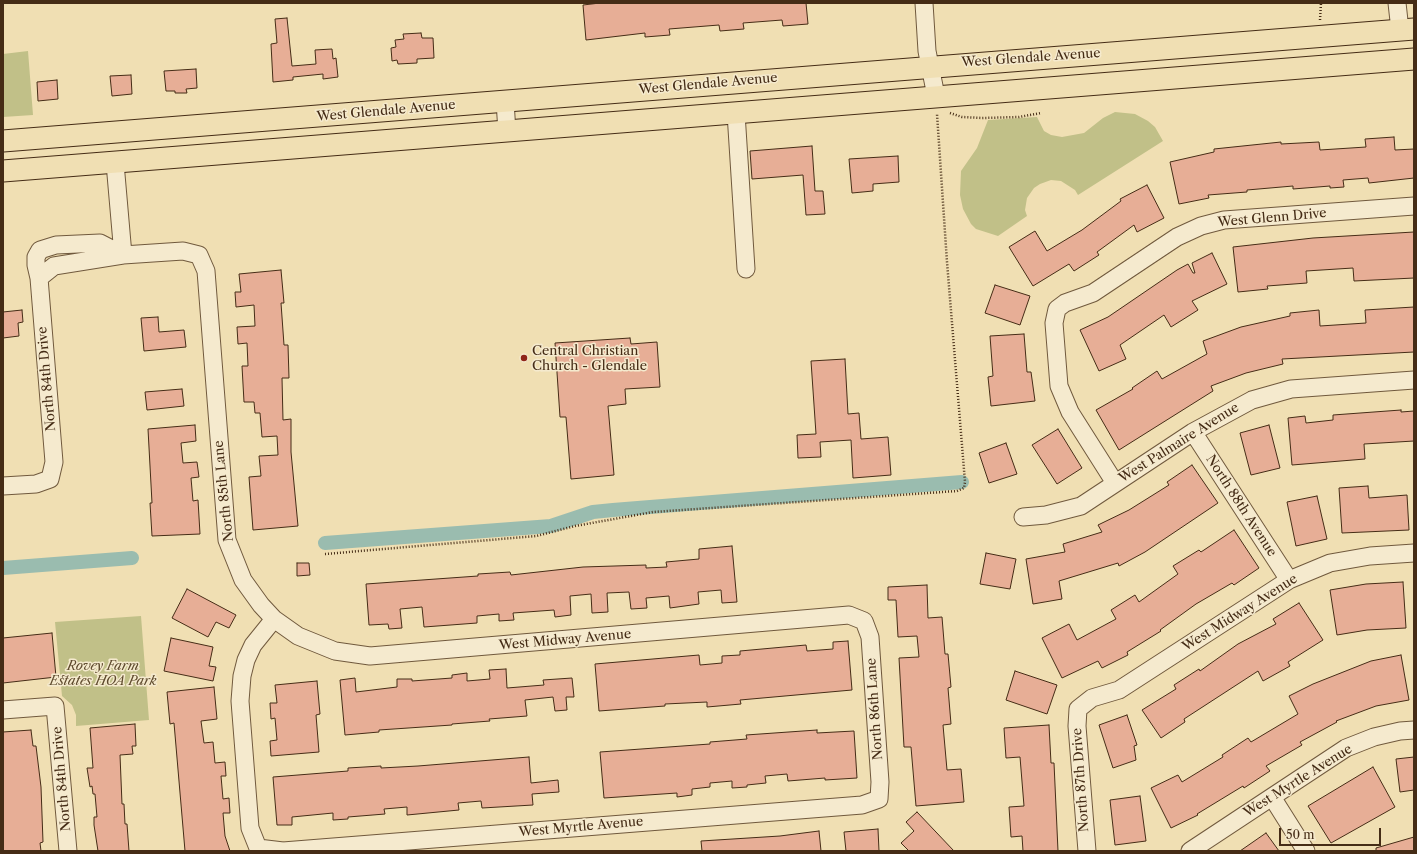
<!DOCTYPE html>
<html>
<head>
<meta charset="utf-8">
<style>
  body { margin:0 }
  #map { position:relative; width:1417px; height:854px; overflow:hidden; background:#f0dfb3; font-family:"Libre Caslon Text",serif }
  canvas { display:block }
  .frame { position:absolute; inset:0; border:4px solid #452c16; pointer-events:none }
  .scale { position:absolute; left:1279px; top:828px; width:102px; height:18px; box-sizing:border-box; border:2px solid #452c16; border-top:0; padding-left:5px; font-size:12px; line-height:14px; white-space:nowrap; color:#452c16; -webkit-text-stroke:3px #f5eace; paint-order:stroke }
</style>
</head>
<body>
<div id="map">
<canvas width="1417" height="854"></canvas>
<div class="frame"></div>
<div class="scale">50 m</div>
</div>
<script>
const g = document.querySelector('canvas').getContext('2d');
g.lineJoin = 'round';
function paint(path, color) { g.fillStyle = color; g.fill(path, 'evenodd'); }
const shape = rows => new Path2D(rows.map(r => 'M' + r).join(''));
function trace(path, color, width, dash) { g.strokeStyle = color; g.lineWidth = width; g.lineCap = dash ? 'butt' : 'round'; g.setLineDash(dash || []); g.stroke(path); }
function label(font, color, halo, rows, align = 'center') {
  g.font = font + ' "Libre Caslon Text",serif'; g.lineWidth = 3; g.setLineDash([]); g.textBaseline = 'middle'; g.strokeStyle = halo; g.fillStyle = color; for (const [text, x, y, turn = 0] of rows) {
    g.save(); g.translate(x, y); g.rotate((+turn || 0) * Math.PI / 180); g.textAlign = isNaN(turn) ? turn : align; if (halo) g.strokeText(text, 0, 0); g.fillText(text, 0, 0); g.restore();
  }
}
paint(shape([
  [28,51,33,115,3,117,3,54],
  [1115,112,1135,114,1148,121,1155,127,1163,141,1078,195,1075,190,1061,181,1051,180,1040,184,1034,188,1027,198,1025,210,1027,216,998,236,976,229,971,224,963,209,960,195,961,171,977,148,988,120,1037,117,1044,131,1051,135,1062,137,1084,133,1103,118],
  [141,616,149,720,76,726,76,715,72,705,62,696,55,622]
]), '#c1c088');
trace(shape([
  [325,543,551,526,593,512,613,510,962,482],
  [3,568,132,558]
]), '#9abcaf', 14);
const building = shape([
  [600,3,806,3,808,24,783,26,782,20,743,23,744,29,720,31,719,25,669,29,670,35,645,37,645,33,586,40,583,5,600,3],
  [287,18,292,66,316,64,315,50,332,49,333,59,336,58,338,77,323,79,323,74,293,77,293,80,273,82,271,44,277,43,275,19,287,18],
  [421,33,422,38,433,38,434,58,417,59,417,63,398,64,397,60,392,61,391,48,396,47,395,40,404,39,403,34,421,33],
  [196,69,197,88,186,89,187,93,175,93,175,91,166,91,164,71,196,69],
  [131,75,132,94,112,96,110,76,131,75],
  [57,80,58,99,38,101,37,82,57,80],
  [1394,137,1395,150,1414,149,1414,178,1369,183,1368,178,1343,180,1344,187,1330,188,1330,186,1293,189,1293,186,1247,190,1247,192,1208,195,1209,198,1179,204,1170,162,1214,152,1214,149,1281,142,1281,144,1319,142,1320,150,1366,147,1365,139,1394,137],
  [812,146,815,191,823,191,825,214,806,215,803,175,752,179,750,151,812,146],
  [898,156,899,182,873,184,873,191,852,193,849,159,898,156],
  [1147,185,1164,218,1137,232,1134,225,1097,252,1099,255,1074,271,1069,264,1033,286,1009,247,1035,231,1047,251,1082,230,1121,201,1120,199,1147,185],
  [1414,232,1414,278,1354,281,1353,268,1306,271,1307,283,1267,286,1268,289,1238,292,1233,247,1313,238,1414,232],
  [1212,253,1227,284,1192,301,1198,310,1171,327,1164,315,1120,345,1126,359,1099,371,1080,330,1108,317,1177,270,1188,264,1193,273,1195,273,1192,263,1212,253],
  [281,270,284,303,281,303,284,345,288,345,289,378,282,378,283,420,291,419,291,452,298,526,253,530,249,477,261,476,259,456,278,455,277,436,262,437,260,413,255,413,254,402,244,402,242,366,248,366,247,343,238,344,237,327,255,326,254,305,236,307,235,292,241,292,239,274,281,270],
  [995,285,1030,296,1020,325,985,313,995,285],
  [1414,307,1414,352,1282,359,1283,364,1246,373,1211,386,1213,391,1119,450,1096,410,1133,389,1132,388,1157,371,1162,379,1207,354,1203,341,1241,327,1290,316,1290,313,1319,310,1320,326,1366,323,1365,310,1414,307],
  [22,310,23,322,18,323,19,336,3,338,3,312,22,310],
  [158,317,159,332,184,330,186,347,144,351,141,318,158,317],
  [1024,334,1027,372,1031,372,1035,401,991,406,988,377,993,376,990,336,1024,334],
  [630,338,631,344,657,342,660,387,625,389,626,404,608,406,614,475,571,479,566,417,560,417,555,343,630,338],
  [845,359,848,414,859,413,861,439,888,437,891,475,853,478,851,440,820,442,821,457,798,458,797,435,816,434,811,361,845,359],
  [182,389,184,406,147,410,145,392,182,389],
  [1401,410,1401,412,1414,411,1414,441,1364,444,1365,459,1292,465,1288,418,1305,416,1306,423,1333,420,1333,415,1401,410],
  [195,425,196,441,181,443,183,463,197,462,199,477,191,478,193,501,198,500,200,534,152,536,150,503,152,503,148,429,195,425],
  [1269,425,1280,468,1251,475,1240,433,1269,425],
  [1058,429,1082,468,1057,484,1032,445,1058,429],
  [1006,443,1017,474,989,483,979,453,1006,443],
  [1192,465,1218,503,1145,552,1119,566,1118,563,1059,581,1062,599,1033,604,1026,559,1065,552,1063,544,1102,532,1098,525,1129,510,1169,485,1167,482,1192,465],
  [1368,486,1369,498,1407,495,1409,530,1342,533,1339,488,1368,486],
  [1317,496,1327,539,1296,546,1287,502,1317,496],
  [1234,530,1259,568,1234,585,1232,583,1196,604,1160,630,1161,631,1127,652,1128,655,1102,668,1098,661,1062,678,1042,638,1069,624,1077,640,1116,619,1111,610,1135,595,1139,602,1178,574,1173,566,1199,550,1201,552,1234,530],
  [732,546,737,602,722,603,721,590,698,592,699,604,670,608,669,596,646,598,647,608,631,609,629,592,607,593,608,612,592,613,591,594,570,596,571,615,555,617,554,610,513,613,514,620,499,621,499,614,477,616,477,623,424,627,422,607,400,609,402,628,389,629,388,624,369,625,366,584,478,576,478,574,510,572,511,575,583,567,646,565,646,568,667,567,666,562,699,559,699,549,732,546],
  [986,553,1016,559,1010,589,980,584,986,553],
  [297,563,309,563,310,575,297,576,297,563],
  [1403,582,1406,628,1367,630,1337,635,1330,590,1366,584,1403,582],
  [927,585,928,618,942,617,945,654,948,654,951,687,948,688,951,724,943,725,947,770,961,769,964,802,916,806,911,747,904,747,899,658,919,657,917,636,898,637,896,600,888,600,888,587,927,585],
  [187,589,236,615,229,628,216,622,208,637,172,618,187,589],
  [1299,603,1323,640,1288,662,1290,666,1263,681,1258,671,1184,719,1185,722,1161,738,1142,710,1176,689,1174,685,1199,669,1200,671,1238,644,1276,624,1273,619,1299,603],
  [52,633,56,677,3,683,3,638,52,633],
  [171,638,213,647,209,666,216,667,213,681,164,671,171,638],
  [848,641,852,690,740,700,741,704,707,707,707,702,665,704,665,706,599,711,595,664,699,655,700,665,722,663,722,656,740,655,740,651,806,645,807,651,833,649,833,642,848,641],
  [1401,655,1409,700,1376,706,1336,721,1337,722,1300,742,1302,745,1266,766,1270,771,1244,788,1243,786,1197,814,1198,815,1171,828,1151,788,1178,775,1182,782,1223,757,1222,755,1248,738,1251,742,1298,714,1289,696,1313,684,1371,661,1401,655],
  [506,669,507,688,544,685,543,680,572,678,574,697,566,697,567,710,555,711,553,697,525,700,527,716,489,719,490,721,452,724,452,725,379,730,379,732,345,735,340,680,355,678,356,692,397,687,397,679,412,679,412,681,452,678,452,675,467,673,467,681,490,679,489,670,506,669],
  [1015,671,1057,685,1047,714,1006,700,1015,671],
  [317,681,320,714,316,715,319,752,271,756,270,741,277,740,275,718,271,719,270,703,277,703,275,685,317,681],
  [214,687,217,719,201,721,204,743,213,742,215,763,225,762,226,776,221,776,223,799,229,798,230,813,223,813,225,836,230,851,185,851,174,723,170,724,167,692,214,687],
  [1127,715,1137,745,1134,746,1136,760,1113,768,1099,725,1127,715],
  [135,724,136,746,132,746,133,754,120,755,122,804,124,804,125,824,127,824,129,851,98,851,94,825,94,817,97,817,95,794,93,794,92,786,90,787,87,768,93,768,90,728,135,724],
  [1049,725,1051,763,1054,763,1058,851,1023,851,1022,836,1011,837,1009,807,1024,806,1020,757,1006,758,1004,728,1049,725],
  [31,730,33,746,36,746,41,787,43,842,40,843,41,851,3,851,3,732,31,730],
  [817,730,817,733,854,731,857,778,825,780,825,778,788,781,787,774,765,776,766,783,747,785,747,787,732,788,732,781,710,783,710,787,692,789,692,795,677,797,677,793,604,798,600,752,710,744,710,742,747,739,746,735,817,730],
  [529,757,531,783,558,780,559,792,532,794,533,805,482,808,481,801,458,803,459,810,407,815,407,807,384,809,385,814,348,817,348,819,333,820,333,813,292,817,292,825,277,825,273,777,348,771,348,768,381,766,381,768,418,766,529,757],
  [1414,757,1414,790,1400,792,1396,759,1414,757],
  [1373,767,1395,807,1331,843,1308,806,1373,767],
  [1140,796,1146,841,1115,845,1110,800,1140,796],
  [917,812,954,851,909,851,901,843,914,831,906,822,917,812],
  [878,829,879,851,846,851,844,832,878,829],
  [819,831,821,851,702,851,701,841,780,836,819,831],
  [1266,833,1279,851,1240,851,1266,833],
  [1414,837,1414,851,1376,851,1376,848,1414,837]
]);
paint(building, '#e7ae96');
trace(building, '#452c16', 1);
const minor = shape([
  [924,3,927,51,936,96],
  [1397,3,1400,30],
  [505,101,507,132],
  [736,113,746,269],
  [115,163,123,255],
  [39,278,54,266,123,255,183,251,199,255,206,271,227,540,243,580,261,605,274,619,298,636,335,651,370,656,849,615,864,621,870,637,880,782,879,799,862,805,283,851],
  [1193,432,1289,580],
  [1115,483,1070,412,1059,386,1054,323,1057,309,1065,303,1093,293,1177,237,1201,226,1224,220,1414,206],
  [3,486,36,484,50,479,54,462,39,278,36,265,36,257,40,250,56,245,100,243,123,255],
  [1023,517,1046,515,1081,506,1193,432,1252,400,1291,389,1414,380],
  [274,619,253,645,246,660,242,676,240,701,250,828,258,848,283,851],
  [3,710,55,706,68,851],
  [1272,797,1306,851],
  [1087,851,1077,726,1078,709,1092,698,1119,690,1289,580,1330,563,1370,556,1414,553],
  [1190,851,1346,748,1374,737,1400,731,1414,730]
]);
const major = shape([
  [3,141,1414,29],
  [3,171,1414,59]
]);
trace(minor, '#70593d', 19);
trace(major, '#452c16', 23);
trace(shape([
  [1320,20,1321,3],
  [950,113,962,117,982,118,1019,117,1041,113],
  [325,554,536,536,575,526,653,512,957,491,964,488,965,482,947,262,937,114]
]), '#452c16', 2.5, [1, 2]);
trace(minor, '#f5eace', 17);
trace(major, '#f0dfb3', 21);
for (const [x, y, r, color] of [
  [524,358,4,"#8f2418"]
]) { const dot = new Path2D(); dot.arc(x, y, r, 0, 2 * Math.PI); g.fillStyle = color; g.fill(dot); trace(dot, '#f5eace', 1.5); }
label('13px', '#452c16', '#f5eace', [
  ["West Glendale Avenue",1031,58,-4],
  ["West Glendale Avenue",708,84,-5],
  ["West Glendale Avenue",386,111,-5],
  ["West Glenn Drive",1272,218,-5],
  ["North 84th Drive",47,379,-95],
  ["West Palmaire Avenue",1179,443,-32],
  ["North 85th Lane",224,491,-96],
  ["North 88th Avenue",1241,506,57],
  ["West Midway Avenue",1240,613,-32],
  ["West Midway Avenue",565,640,-5],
  ["North 86th Lane",875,709,-94],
  ["North 84th Drive",62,779,-95],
  ["North 87th Drive",1081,780,-94],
  ["West Myrtle Avenue",1298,781,-32],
  ["West Myrtle Avenue",581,827,-5]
]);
label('13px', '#452c16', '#f5eace', [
  ["Central Christian",532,351],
  ["Church - Glendale",532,366]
], 'left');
label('italic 13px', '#5e4a2d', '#f5eace', [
  ["Rovey Farm",103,666],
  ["Estates HOA Park",103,681]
]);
</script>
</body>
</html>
